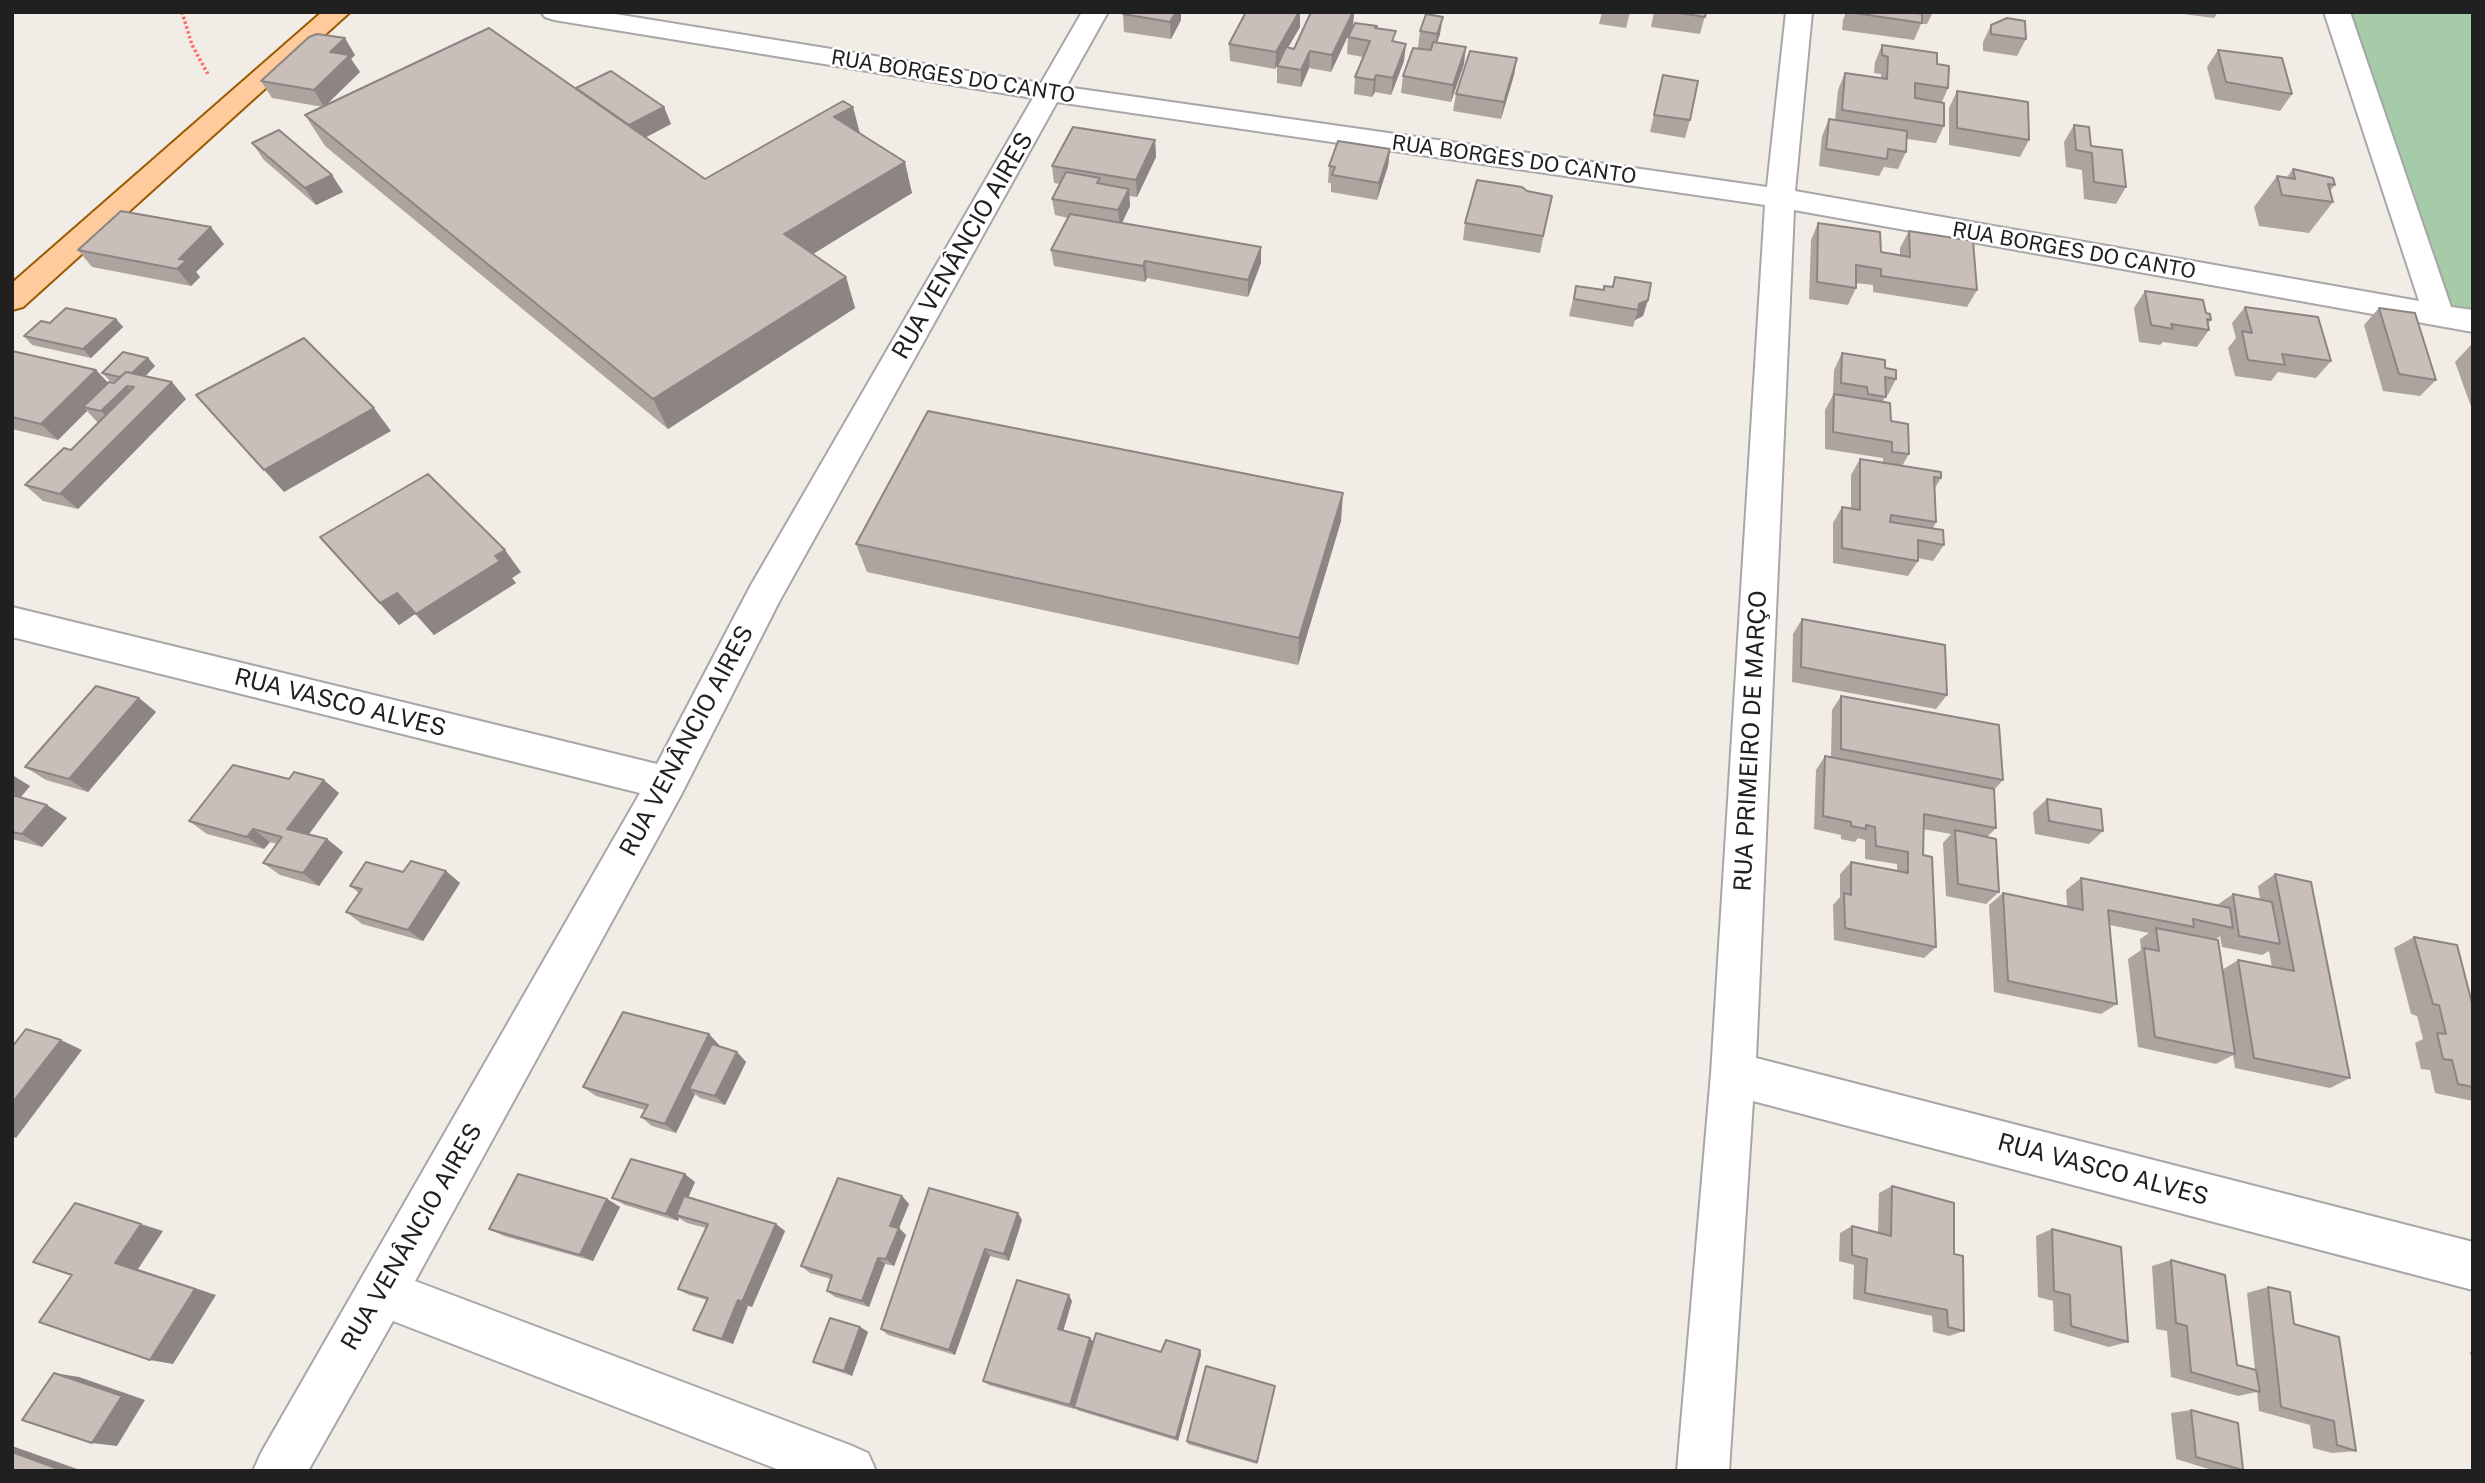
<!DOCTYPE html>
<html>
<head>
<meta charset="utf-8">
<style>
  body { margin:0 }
  #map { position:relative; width:2485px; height:1483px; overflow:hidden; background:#f1ece6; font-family:"Public Sans",sans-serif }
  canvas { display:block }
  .frame { position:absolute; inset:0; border:14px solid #202020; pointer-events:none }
</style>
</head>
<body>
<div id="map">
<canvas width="2485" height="1483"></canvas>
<div class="frame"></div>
</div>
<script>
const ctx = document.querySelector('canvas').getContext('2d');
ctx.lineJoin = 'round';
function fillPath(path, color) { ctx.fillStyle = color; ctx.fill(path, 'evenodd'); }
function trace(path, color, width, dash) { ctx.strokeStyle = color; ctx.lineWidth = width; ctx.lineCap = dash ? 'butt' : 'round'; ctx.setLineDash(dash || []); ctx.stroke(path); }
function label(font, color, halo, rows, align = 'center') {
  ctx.font = font + ' "Public Sans",sans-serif'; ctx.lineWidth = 5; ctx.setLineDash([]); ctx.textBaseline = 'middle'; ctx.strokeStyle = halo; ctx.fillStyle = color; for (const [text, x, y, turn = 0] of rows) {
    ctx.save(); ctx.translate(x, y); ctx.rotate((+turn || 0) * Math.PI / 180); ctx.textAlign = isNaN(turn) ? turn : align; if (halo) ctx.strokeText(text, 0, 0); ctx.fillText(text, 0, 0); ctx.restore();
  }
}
const cemetery = new Path2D(`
  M2344 12H2473V315L2446 311Z`);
const path = new Path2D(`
  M182 12 192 45 209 76`);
const minor = new Path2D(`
  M541 12H603L1041 83 1082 12H1108L1066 87 1767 187 1786 12H1812L1795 191 2419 301 2324 12H2350L2451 307 2473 310V332L1794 210 1756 1058 2473 1242V1290L1753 1101 1729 1471H1677L1711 1074 1765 205 1057 102 779 602 681 795 415 1281 850 1445 868 1453 876 1471H782L393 1321 308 1471H253L261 1453 640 793 12 637V607L657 764 751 585 1033 98 554 20 545 17Z`);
const major = new Path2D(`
  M322 12H350L23 307 12 310V283Z`);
const wall = new Path2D(`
  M1124 12H1181V20L1171 39 1124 32 1123 14Z
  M1311 12H1354L1353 25 1331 72 1309 68 1301 87 1277 83V66L1275 69 1230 61 1229 44 1300 27 1288 48 1294 49Z
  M1602 12H1630L1626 28 1599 24Z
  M1654 12H1706L1700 34 1651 27Z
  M1846 12H1933L1927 24H1921L1914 40 1842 30 1843 20Z
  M2168 12H2218L2214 18Z
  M1991 25 2026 39 2017 56 1983 51V42Z
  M1376 28 1395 42 1404 61 1391 95 1375 92 1372 97 1354 94 1355 77 1363 57 1347 54 1348 37Z
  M1420 31 1440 34 1437 43 1464 64 1451 102 1401 93 1403 76 1431 50 1418 48Z
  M1882 45 1937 64 1948 88 1942 102 1944 126 1936 143 1907 139 1906 152 1898 169 1884 167 1879 176 1819 166 1822 136 1829 119 1835 120 1838 90 1845 73 1881 78V74L1874 73 1875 62Z
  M2218 50 2292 94 2280 111 2215 99 2207 67Z
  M355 55 351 59 360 72 325 106 577 89 664 107 671 124 646 137 705 179 853 107 860 134 912 193 813 254 846 277 855 308 668 429 325 146 305 115 323 107 272 98 261 81Z
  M1517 58 1514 75 1501 119 1453 111 1456 94Z
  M1663 75 1690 120 1685 138 1650 132Z
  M1957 91 2029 140 2020 157 1949 145V108Z
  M2074 125 2126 187 2116 204 2084 199 2082 170 2066 167 2064 142Z
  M1155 140 1156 157 1137 197 1129 196 1130 206 1122 223 1261 263 1248 297 1147 278 1145 282 1054 266 1051 250 1068 218 1055 215 1052 199 1060 184 1054 183 1052 166Z
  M252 143 332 175 343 192 316 205 264 160Z
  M1390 149 1388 166 1377 200 1331 192V183H1328L1329 166Z
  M2293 169 2335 185 2330 191 2333 202 2309 233 2259 226 2254 207 2277 176 2287 177Z
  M1527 191 1552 196 1540 253 1463 240 1465 223Z
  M1818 223 1881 252 1900 255V248L1909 231 1977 290 1967 307 1873 292V285L1856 283V288L1848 305 1809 299 1811 240Z
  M224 244 196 272 200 277 191 286 92 267 78 250Z
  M1615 277 1648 300 1643 316 1635 320 1633 327 1569 316 1576 286 1603 290 1612 287Z
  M2145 291 2206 313 2211 320 2208 324 2209 330 2197 347 2163 342 2160 345 2139 342 2134 308Z
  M2245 307 2331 361 2316 378 2278 372 2271 381 2235 376 2228 348 2236 338 2232 323Z
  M2379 308 2436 380 2420 396 2383 391 2364 325Z
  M116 319 123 327 91 358 32 345 24 336 50 323Z
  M2471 345H2473V412L2455 362Z
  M12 351 96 370 108 383 115 382 110 381 102 373 148 358 155 366 145 376 186 399 78 509 43 501 25 485 71 450 98 423 87 411 58 440 12 429Z
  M1842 353 1885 368 1896 379 1888 395H1885L1883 402 1891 421 1909 454 1902 466 1941 478 1935 488 1936 522 1933 528 1944 545 1933 561 1918 558V561L1908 576 1833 563V523L1842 507 1851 509V475L1860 459 1883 462V458L1825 449V410L1833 395 1834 370Z
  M1341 521 1298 665 867 572 856 544Z
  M320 537 521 572 512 578 516 583 434 635 415 614 399 625Z
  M1802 619 1947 695 1936 709 1792 682 1793 634Z
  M1841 696 2003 780 1994 790 1996 828 1987 837 1999 892 1986 904 1946 896 1943 843 1951 834 1923 829V855L1936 947 1924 958 1834 940 1833 905 1840 897V874L1851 862 1897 871V864L1865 859V840L1858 838 1855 842 1841 839V835L1814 829 1816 770 1825 756 1831 757 1832 710Z
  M139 698 156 712 88 792 46 780 25 767Z
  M12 775 30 786 21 797 67 818 42 847 12 839Z
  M339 793 309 834 327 839 343 852 319 886 280 875 263 863 277 844 270 842 264 849 207 834 189 821Z
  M2047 799 2103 831 2089 844 2035 834 2033 812Z
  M446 871 460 883 423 941 362 924 346 912 359 893 350 886 403 872Z
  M2275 874 2350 1078 2330 1088 2235 1068 2233 1055 2216 1064 2138 1047 2128 959 2141 950 2140 939 2149 933 2110 925 2117 1004 2101 1014 1994 992 1989 905 2003 893 2067 906 2066 890 2081 878 2217 905 2233 894 2260 900 2258 886ZM2185 933 2216 939 2220 936 2222 947 2262 955 2269 951 2272 967 2238 960 2222 970 2184 934Z
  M2414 937 2473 1007V1101L2435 1093 2430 1070 2421 1069 2415 1043 2423 1039 2417 1016 2411 1014 2394 948Z
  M709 1034 719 1045 718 1046 737 1052 746 1062 725 1105 700 1098 695 1094 676 1133 652 1126 641 1117 645 1110 596 1096 583 1087Z
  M695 1182 688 1198 785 1231 752 1307 748 1306 733 1344 704 1335 693 1330 707 1300 689 1295 678 1289 706 1228 687 1223 679 1218 678 1221 625 1205 612 1198Z
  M1892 1186 1954 1254 1964 1331 1949 1336 1933 1332 1932 1316 1853 1299 1854 1265 1839 1261 1840 1233 1852 1226 1878 1233 1879 1193Z
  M902 1196 909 1204 899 1228 906 1235 894 1266 885 1264 869 1307 835 1297 827 1291 831 1279 810 1273 801 1266Z
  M607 1199 620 1207 593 1261 504 1236 489 1229Z
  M1022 1220 1009 1261 990 1256 955 1355 888 1335 881 1329Z
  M2052 1229 2128 1342 2109 1347 2054 1331 2053 1301 2038 1297 2036 1236Z
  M2171 1260 2237 1365 2255 1370 2247 1293 2268 1287 2294 1324 2356 1451 2332 1453 2313 1448 2310 1425 2259 1411 2257 1392 2238 1396 2171 1377 2167 1331 2156 1329 2152 1266Z
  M1072 1301 1063 1331 1090 1338 1093 1342 1161 1352 1200 1350 1201 1355 1178 1441 1077 1410 1074 1407V1409L989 1385 983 1381Z
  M860 1327 868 1332 852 1376 822 1366 813 1362Z
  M2470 1352H2473V1365Z
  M1275 1386 1257 1464 1188 1444 1187 1441Z
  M2191 1410 2243 1470 2215 1471 2176 1459 2171 1413Z`);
const shadedWall = new Path2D(`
  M1176 12H1181V20L1171 39 1170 22Z
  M1299 12H1300V27L1275 69 1276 52Z
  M1353 12H1354L1353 25 1331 72 1332 55Z
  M1443 17 1440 34 1434 51 1437 34Z
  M345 38 355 55 351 59 360 72 324 107 314 90 330 52Z
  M1406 44 1404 61 1391 95 1393 78Z
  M1466 47 1464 64 1451 102 1453 85Z
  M1310 51 1309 68 1301 87V70Z
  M1517 58 1514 75 1501 119 1504 102Z
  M1376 75 1375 92 1372 97 1374 80Z
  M664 107 671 124 637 142 629 125Z
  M853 107 861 138 834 117Z
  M1155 140 1156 157 1137 197 1136 180Z
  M1390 149 1388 166 1377 200 1379 183Z
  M905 162 912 193 795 265 784 234Z
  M332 175 343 192 316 205 305 188Z
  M1129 189 1130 206 1120 227 1118 210Z
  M211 227 224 244 196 272 200 277 191 286 177 269 179 259Z
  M1261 247V263L1248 297V280Z
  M1145 261 1147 278 1145 282 1143 266Z
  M846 277 855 308 668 429 653 399Z
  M1648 300 1643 316 1635 320 1638 310 1639 304Z
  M116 319 123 327 91 358 83 349Z
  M148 358 155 366 135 387 127 378Z
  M96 370 112 387 83 407 87 411 58 440 41 424Z
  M172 382 186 399 78 509 60 494Z
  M127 386 142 402 117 427 101 411Z
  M374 408 391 431 284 492 264 470Z
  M1343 493 1341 521 1298 665 1299 638Z
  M505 550 521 572 512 578 516 583 434 635 416 614Z
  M397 593 415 614 399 625 380 603Z
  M139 698 156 712 88 792 69 779Z
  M12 775 30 786 12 807Z
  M324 780 339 793 304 841 287 829Z
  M47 805 67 818 42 847 22 834Z
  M253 829 270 842 264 849 247 837Z
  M327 839 343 852 319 886 303 873Z
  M446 871 460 883 423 941 408 930Z
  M709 1034 719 1045 696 1091 689 1089 695 1094 676 1133 665 1124Z
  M61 1040 82 1050 16 1138 12 1136V1103Z
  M737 1052 746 1062 725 1105 715 1096Z
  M685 1174 695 1182 680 1216 676 1215 679 1218 678 1221 666 1214Z
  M902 1196 909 1204 899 1228 906 1235 894 1266 886 1259 890 1226Z
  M607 1199 620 1207 593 1261 580 1255Z
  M1018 1213 1022 1220 1009 1261 1004 1254Z
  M141 1224 163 1231 138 1269 216 1295 173 1364 150 1360 115 1263Z
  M776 1224 785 1231 752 1307 742 1302Z
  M985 1249 990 1256 955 1355 949 1350Z
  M878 1258 885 1264 869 1307 862 1301Z
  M1069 1295 1072 1301 1062 1335 1058 1329Z
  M738 1300 748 1306 733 1344 722 1339Z
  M860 1327 868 1332 852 1376 844 1371Z
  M1090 1338 1094 1343 1074 1409 1070 1405Z
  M1200 1350 1201 1355 1178 1441 1176 1438Z
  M54 1373 79 1377 145 1400 117 1446 92 1443Z
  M12 1446 83 1471H64L12 1452Z`);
const building = new Path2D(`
  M1124 12H1176L1170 22 1123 14Z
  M1246 12H1299L1276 52 1229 44Z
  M1311 12H1353L1332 55 1310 51 1301 70 1277 66 1286 47 1294 49Z
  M1673 12H1706L1705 17Z
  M1848 12H1910L1922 14V23Z
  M1426 14 1443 17 1437 34 1420 31Z
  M2007 18 2025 21 2026 39 1991 34V25Z
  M1355 23 1377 26 1375 28 1396 31 1392 41 1406 44 1393 78 1376 75 1374 80 1355 77 1370 41 1348 37Z
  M489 28 705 179 843 101 853 107 834 117 905 162 784 234 846 277 653 399 305 115Z
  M317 34 345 38 330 52 350 55 314 90 261 81 309 37Z
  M1433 42 1466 47 1453 85 1403 76 1413 48 1431 50Z
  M1882 45 1937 53V64L1949 66 1948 88 1915 83V98L1944 103V126L1842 110 1845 73 1887 79 1888 57 1882 55Z
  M2218 50 2282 58 2292 94 2226 82Z
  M1470 51 1517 58 1504 102 1456 94Z
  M611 71 664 107 629 125 576 88Z
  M1663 75 1698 81 1690 120 1654 115Z
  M1957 91 2028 102 2029 140 1957 128Z
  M1829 119 1907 131 1906 152 1888 149 1887 159 1826 149Z
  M2074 125 2089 127 2091 146 2122 150 2126 187 2094 182 2092 153 2076 150Z
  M1073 127 1155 140 1136 180 1052 166Z
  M279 130 332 175 305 188 252 143Z
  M1338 141 1390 149 1379 183 1332 175 1335 167 1329 166Z
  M2293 169 2333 178 2335 185 2328 184 2333 202 2282 195 2277 176 2295 179Z
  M1066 172 1100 178 1097 183 1129 189 1118 210 1052 199Z
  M1477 180 1522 187 1527 191 1552 196 1543 236 1465 223Z
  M121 211 211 227 179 259 187 260 177 269 78 250Z
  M1070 214 1261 247 1248 280 1145 261 1143 266 1051 250Z
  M1818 223 1880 232 1881 252 1910 257 1909 231 1973 241 1977 290 1881 276V269L1856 265V288L1817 282Z
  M1615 277 1651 283 1648 300 1639 304 1638 310 1574 299 1576 286 1604 290V286L1613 287Z
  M2145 291 2203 300 2206 313 2210 314 2211 320 2207 319 2209 330 2171 324 2173 329 2151 325Z
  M2245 307 2318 317 2331 361 2282 354 2285 365 2248 360 2242 331 2252 333Z
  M66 308 116 319 83 349 24 336 41 321 50 323Z
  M2379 308 2415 313 2436 380 2399 374Z
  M304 338 374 408 264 470 196 395Z
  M12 351 96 370 41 424 12 417Z
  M123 352 148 358 132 373 126 372 120 377 102 373Z
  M1842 353 1885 360V368L1896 370V379L1885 377 1886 397 1868 394 1867 387 1841 383Z
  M126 372 172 382 60 494 25 485 64 448 71 450 134 387 127 386 101 411 83 407 109 382 114 383Z
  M1834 394 1890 403 1891 421 1908 424 1909 454 1892 452V442L1833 432Z
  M928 411 1343 493 1299 638 856 544Z
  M1860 459 1941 472V478L1934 477 1936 522 1891 515 1890 522 1943 530 1944 545 1918 540V561L1842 548V507L1860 510Z
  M428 474 505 550 495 556 500 561 416 614 397 593 380 603 320 537Z
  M1802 619 1945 645 1947 695 1801 667Z
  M96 686 139 698 69 779 25 767Z
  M1841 696 1999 725 2003 780 1841 749Z
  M1825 756 1994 789 1996 828 1924 814 1923 855 1932 857 1936 947 1845 928 1844 893 1851 895V862L1908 873V852L1876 846 1875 827 1866 825V829L1851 826V822L1823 816Z
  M233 765 289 779 294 772 324 780 287 829 327 839 303 873 263 863 282 837 253 829 247 837 189 821Z
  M12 795 47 805 22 834 12 832Z
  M2047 799 2101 809 2103 831 2049 821Z
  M1955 830 1996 839 1999 892 1958 884Z
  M411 861 446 871 408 930 346 912 362 889 350 886 366 862 403 872Z
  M2275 874 2311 882 2350 1078 2254 1058 2238 960 2294 971Z
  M2081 878 2230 908 2233 928 2193 919 2194 927 2108 910 2117 1004 2008 981 2003 893 2083 910Z
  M2233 894 2272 902 2280 944 2239 936Z
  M2156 928 2218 940 2235 1054 2155 1037 2144 948 2159 951Z
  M2414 937 2457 945 2473 1007V1087L2458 1084 2452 1060 2443 1059 2437 1033 2446 1034 2439 1005 2433 1004Z
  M623 1012 709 1034 665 1124 641 1117 648 1105 583 1087Z
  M26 1029 61 1040 12 1103V1047Z
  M712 1044 737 1052 715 1096 689 1089Z
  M631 1159 685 1174 666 1214 612 1198Z
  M518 1174 607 1199 580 1255 489 1229Z
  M838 1178 902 1196 890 1226 899 1228 886 1259 878 1258 862 1301 827 1291 832 1275 801 1266Z
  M1892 1186 1954 1203V1254L1963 1256 1964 1331 1948 1327 1947 1310 1865 1293 1867 1259 1852 1255V1226L1891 1236Z
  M929 1188 1018 1213 1004 1254 985 1249 949 1350 881 1329Z
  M684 1196 776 1224 742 1302 738 1300 722 1339 693 1330 708 1298 678 1289 708 1224 676 1215Z
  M75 1203 141 1224 115 1263 195 1289 150 1360 39 1322 72 1275 33 1262Z
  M2052 1229 2121 1247 2128 1342 2071 1326 2070 1295 2054 1291Z
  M2171 1260 2225 1275 2237 1365 2256 1370 2260 1392 2191 1372 2187 1326 2176 1323Z
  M1017 1280 1069 1295 1058 1329 1090 1338 1070 1405 983 1381Z
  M2268 1287 2290 1292 2294 1324 2339 1337 2356 1451 2337 1445 2334 1421 2281 1407Z
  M830 1318 860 1327 844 1371 813 1362Z
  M1096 1333 1161 1352 1166 1340 1200 1350 1176 1438 1074 1407Z
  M1206 1366 1275 1386 1257 1462 1187 1441Z
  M54 1373 122 1396 92 1443 22 1420Z
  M2191 1410 2238 1423 2243 1470 2196 1457Z
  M12 1452 64 1471H12Z`);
const farStreetnames = [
  ["RUA BORGES DO CANTO",953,77,9],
  ["RUA BORGES DO CANTO",1514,160,8],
  ["RUA BORGES DO CANTO",2074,251,10]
];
const streetNames = [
  ["RUA VENÂNCIO AIRES",963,246,-60],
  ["RUA VASCO ALVES",340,703,14],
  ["RUA VENÂNCIO AIRES",687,741,-62],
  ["RUA PRIMEIRO DE MARÇO",1751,741,-87],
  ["RUA VASCO ALVES",2103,1170,15],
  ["RUA VENÂNCIO AIRES",412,1237,-60]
];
fillPath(cemetery, '#a6cba8');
trace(minor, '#a7a7a7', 4);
trace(major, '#9b5900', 4);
trace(path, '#ff6a68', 3.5, [2.5, 2.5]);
fillPath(minor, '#fff');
fillPath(major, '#ffcb9c');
fillPath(wall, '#ada39f');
fillPath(shadedWall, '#8d8582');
fillPath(building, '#c9beb9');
trace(building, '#8d8582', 2);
label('21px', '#202020', '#fff', farStreetnames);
label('24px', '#202020', '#fff', streetNames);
</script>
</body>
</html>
